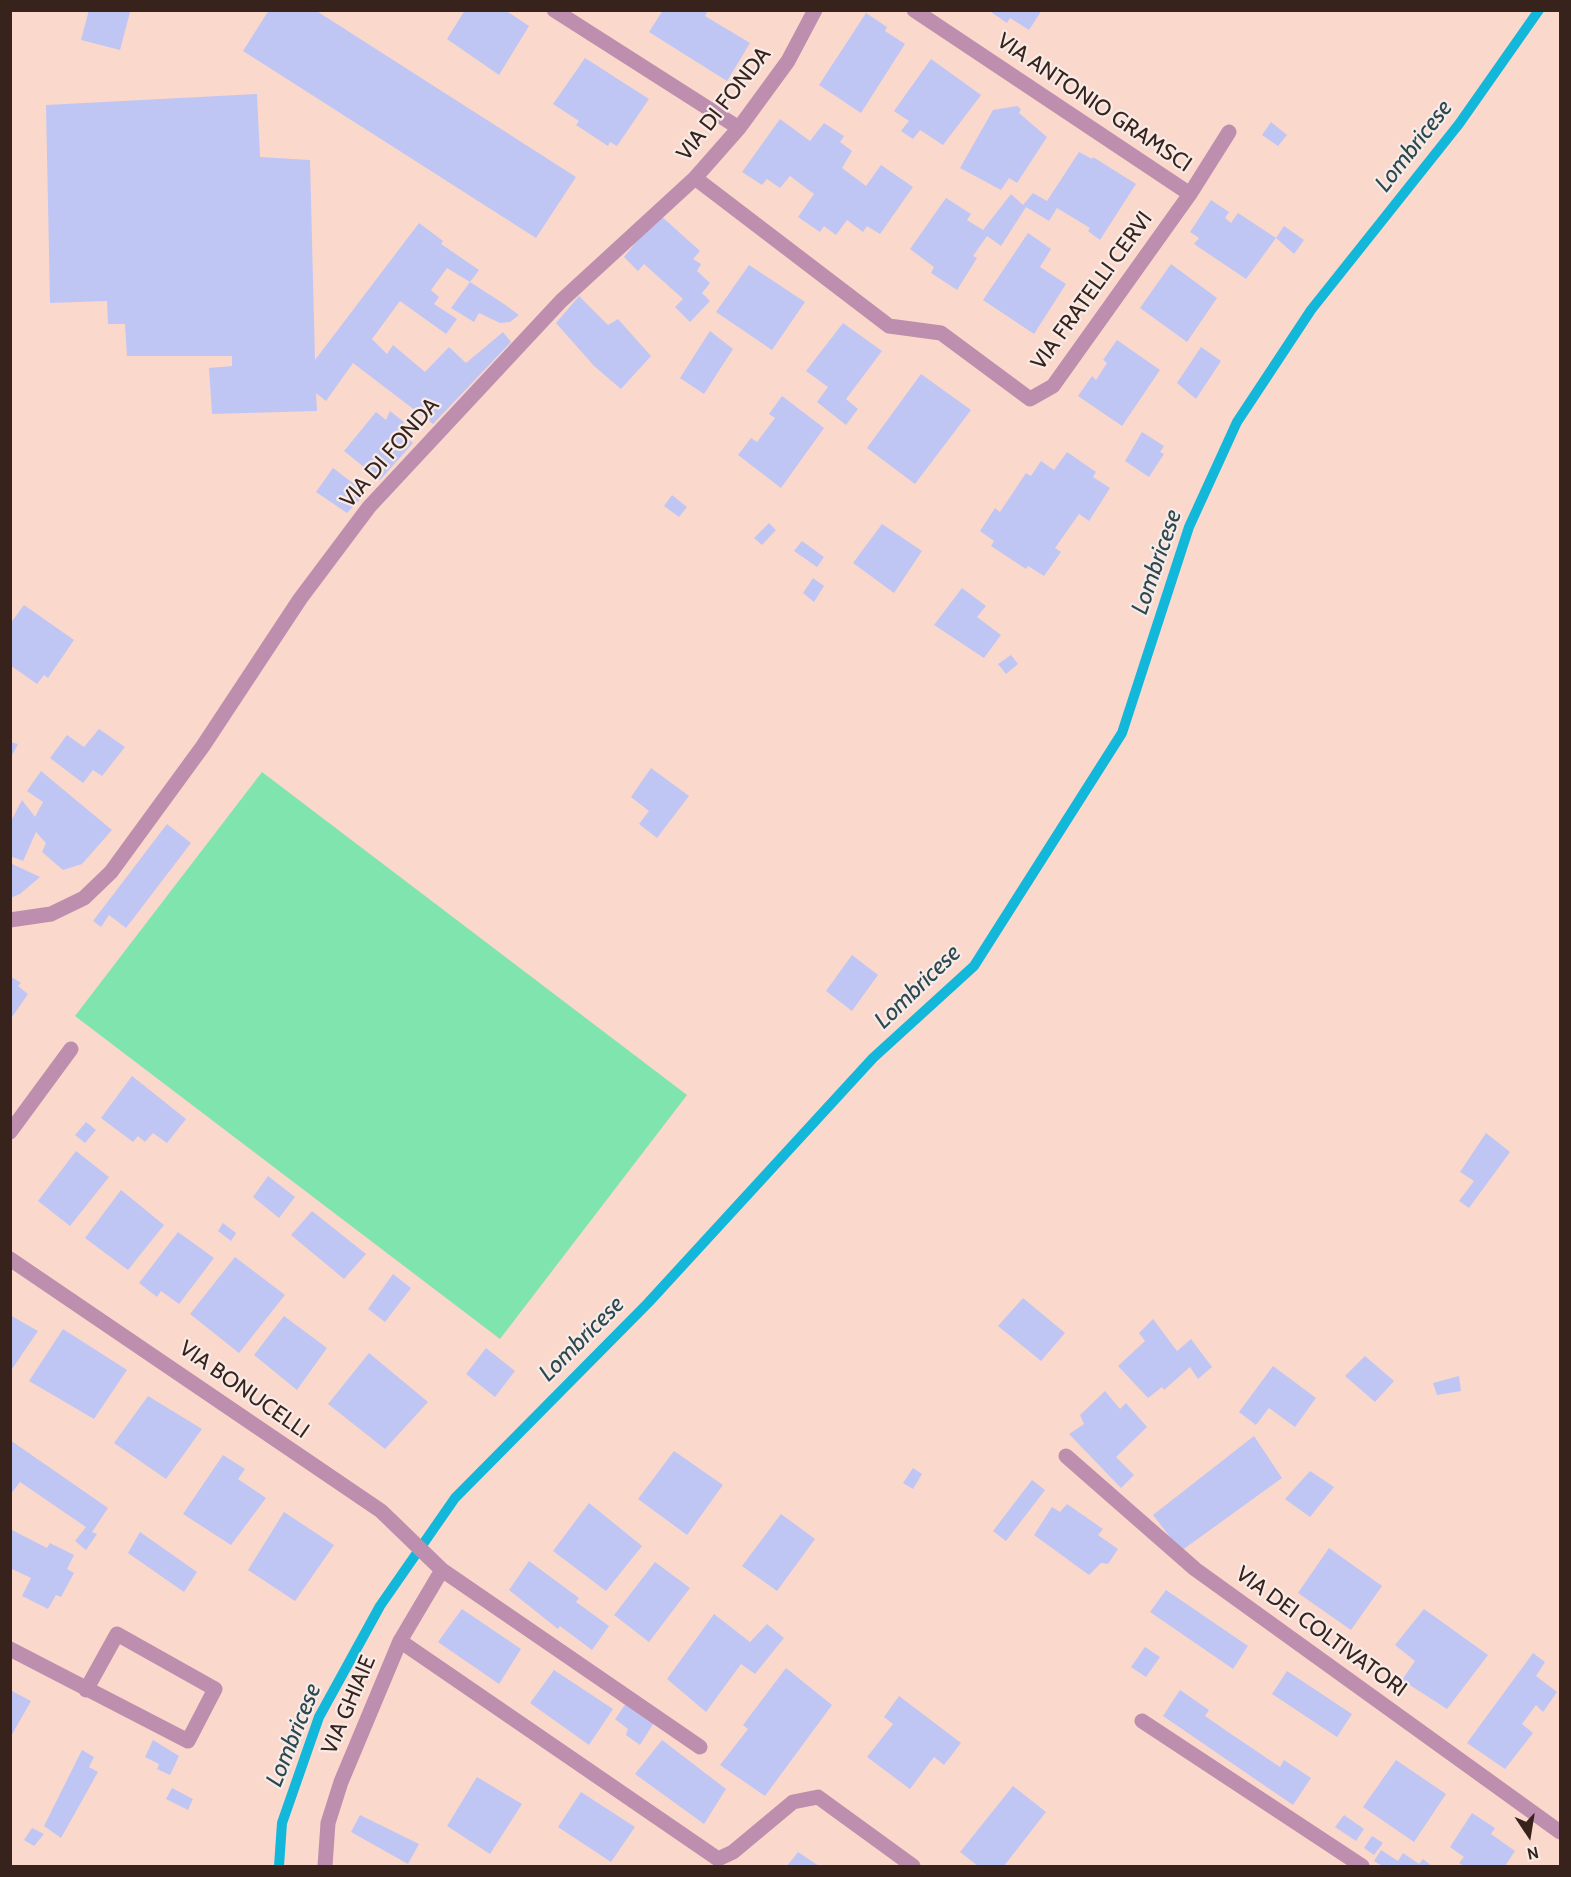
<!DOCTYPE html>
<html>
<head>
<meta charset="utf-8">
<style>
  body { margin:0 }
  #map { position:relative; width:1571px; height:1877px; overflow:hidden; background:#fbd8cc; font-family:Cabin,sans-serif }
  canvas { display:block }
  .frame { position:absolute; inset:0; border:12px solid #38231c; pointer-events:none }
  .north { position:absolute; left:1499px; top:1805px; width:60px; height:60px; -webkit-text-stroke:4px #f7ebe7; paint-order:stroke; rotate:168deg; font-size:16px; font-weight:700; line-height:24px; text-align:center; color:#38231c }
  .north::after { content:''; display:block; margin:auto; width:21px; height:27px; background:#38231c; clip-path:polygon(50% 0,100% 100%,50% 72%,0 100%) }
</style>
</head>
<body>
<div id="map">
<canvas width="1571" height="1877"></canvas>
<div class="frame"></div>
<div class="north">N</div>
</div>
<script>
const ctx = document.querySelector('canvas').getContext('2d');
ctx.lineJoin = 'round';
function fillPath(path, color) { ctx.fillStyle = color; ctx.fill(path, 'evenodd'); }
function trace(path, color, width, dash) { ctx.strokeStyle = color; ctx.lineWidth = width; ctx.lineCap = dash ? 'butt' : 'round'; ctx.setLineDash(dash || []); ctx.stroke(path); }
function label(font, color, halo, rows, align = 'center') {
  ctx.font = font + ' Cabin,sans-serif'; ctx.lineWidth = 4.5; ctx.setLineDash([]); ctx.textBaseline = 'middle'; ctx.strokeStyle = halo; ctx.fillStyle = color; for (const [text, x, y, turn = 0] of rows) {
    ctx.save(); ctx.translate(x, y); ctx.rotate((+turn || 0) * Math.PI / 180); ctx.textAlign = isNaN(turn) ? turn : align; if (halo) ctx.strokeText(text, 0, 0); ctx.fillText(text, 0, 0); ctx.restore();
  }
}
const green = new Path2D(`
  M262 772 687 1095 500 1339 75 1016Z`);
const stream = new Path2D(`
  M279 1866 282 1823 319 1717 380 1606 455 1498 648 1303 873 1058 974 966 1122 733 1189 527 1237 422 1311 310 1459 124 1539 10`);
const building = new Path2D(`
  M89 10 130 12 120 50 81 40Z
  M269 10H315L576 177 536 238 243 51Z
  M465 10H505L529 26 499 75 447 39Z
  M663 10H708L705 16 750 43 727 81 649 32Z
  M988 10H1042L1029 30 1010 18 1007 23Z
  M866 13 887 27 885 31 905 44 861 113 819 85Z
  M585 58 649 99 617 146 610 142 608 146 576 125 579 121 553 104Z
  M931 59 981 95 943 145 920 130 913 139 901 131 909 121 894 111Z
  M257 94 260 157 310 160 315 360 419 223 443 241 441 244 479 270 470 282 447 268 431 290 439 297 434 304 457 319 446 334 400 301 372 339 387 354 393 345 425 372 449 347 466 363 503 332 511 342 433 424 353 363 326 401 316 393 317 411 212 414 209 368 232 366V356H127L125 324H108L107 301 50 303 46 105Z
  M1017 106 1021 109 1019 113 1047 137 1017 183 1009 178 1001 190 960 168 993 110Z
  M780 119 810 141 824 123 844 136 840 142 852 151 842 168 866 186 881 165 913 187 880 234 867 226 863 232 847 220 836 235 824 226 820 232 798 217 814 194 790 176 780 188 767 179 762 185 742 172Z
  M1271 122 1287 135 1278 146 1262 135Z
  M1079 152 1092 159 1093 157 1136 184 1100 240 1088 231 1090 228 1057 208 1049 221 1026 207 1001 246 987 236 973 256 977 258 957 290 931 273 934 267 910 249 946 198 971 214 967 220 983 230 1011 194 1023 205 1033 193 1047 201Z
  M1211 200 1229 212 1225 218 1231 223 1238 213 1276 238 1246 279 1194 244 1199 238 1190 232Z
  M659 214 700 251 693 259 701 264 697 271 710 283 702 293 710 301 690 322 675 307 683 299 644 264 638 271 624 257Z
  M1284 226 1304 240 1294 254 1276 238Z
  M1028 233 1051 249 1040 267 1066 284 1034 334 983 300Z
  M1171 264 1217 298 1187 342 1140 308Z
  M749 265 805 302 772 350 716 312Z
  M470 282 504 304 519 315 510 322 500 323 479 313 474 322 451 308Z
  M579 296 608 325 618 319 651 356 621 389 594 366 556 323Z
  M843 323 882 351 846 399 858 409 846 425 817 402 828 387 806 371Z
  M710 331 733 349 704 394 680 378Z
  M1117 340 1160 370 1122 426 1078 396 1092 376 1096 380 1107 363 1103 360Z
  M1201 347 1221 361 1196 399 1177 383Z
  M921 374 971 410 915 484 867 448Z
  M782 396 824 428 781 488 738 455 751 438 757 442 775 418 769 414Z
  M390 411 404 422 398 430 413 443 380 480 344 451 376 412 386 420Z
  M1142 432 1164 446 1160 452 1164 454 1149 477 1125 461Z
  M1067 452 1096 472 1093 477 1110 488 1089 521 1079 514 1055 548 1061 552 1044 576 1028 566 1026 569 991 546 994 541 980 531 995 508 1000 512 1026 473 1031 476 1041 461 1054 470Z
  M333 468 366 493 347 513 316 492Z
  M672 495 687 507 679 517 664 506Z
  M769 523 776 530 762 545 754 538Z
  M882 524 922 551 894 593 853 563Z
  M802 541 824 557 817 567 794 551Z
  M813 578 824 586 814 602 803 593Z
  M962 588 986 606 977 617 1001 635 984 658 934 625Z
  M24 605 74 640 48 678 44 675 37 684 10 665V624Z
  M1011 655 1018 664 1006 674 998 664Z
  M99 729 125 747 102 776 93 770 83 783 50 758 67 735 84 747Z
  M10 742 18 744 10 759Z
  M651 768 689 796 657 838 639 824 649 811 631 797Z
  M41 771 112 830 82 864 63 870 42 852 46 843 36 832 23 861 10 856V823L22 800 35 817 43 802 27 791Z
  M167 824 191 843 126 928 109 915 101 927 93 921Z
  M10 863 40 877 20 894 10 898Z
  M852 955 878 975 852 1011 826 991Z
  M10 976 21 983 18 986 28 994 10 1020Z
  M132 1076 186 1119 167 1143 153 1133 145 1142 138 1136 133 1142 101 1118Z
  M86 1122 96 1130 85 1143 75 1135Z
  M1486 1133 1510 1152 1469 1208 1459 1201 1474 1181 1460 1172Z
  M76 1151 109 1177 70 1226 38 1201Z
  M268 1176 295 1197 279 1218 253 1197Z
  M121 1190 164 1225 128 1270 85 1238Z
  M312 1211 366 1254 344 1279 291 1235Z
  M223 1223 236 1233 231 1241 218 1231Z
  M178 1232 214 1258 179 1304 161 1291 157 1297 139 1283Z
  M235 1257 285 1295 239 1353 190 1314Z
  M393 1274 411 1288 385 1322 368 1309Z
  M1023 1298 1065 1333 1041 1361 998 1326Z
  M10 1315 38 1331 10 1372Z
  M284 1316 327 1348 297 1390 254 1355Z
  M1153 1319 1177 1351 1191 1339 1212 1367 1198 1379 1190 1367 1164 1390 1162 1387 1148 1398 1118 1366 1145 1341 1139 1333Z
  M63 1329 127 1370 94 1419 29 1381Z
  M486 1348 515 1371 495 1397 466 1374Z
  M369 1353 428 1402 385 1449 328 1404Z
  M1365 1356 1394 1381 1375 1402 1345 1376Z
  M1273 1366 1316 1398 1295 1427 1269 1408 1256 1425 1239 1412Z
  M1459 1376 1461 1391 1437 1395 1433 1383Z
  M1105 1391 1120 1409 1126 1403 1147 1427 1116 1457 1134 1475 1121 1488 1069 1434 1084 1424 1080 1415Z
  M148 1396 202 1429 166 1479 114 1443Z
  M1254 1436 1282 1478 1181 1551 1153 1515Z
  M10 1440 108 1508 92 1532 97 1534 86 1550 75 1541 86 1527 80 1523 20 1482 10 1495Z
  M674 1451 723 1485 687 1535 638 1499Z
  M223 1455 245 1469 238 1479 266 1498 231 1545 183 1514Z
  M913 1468 922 1474 913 1489 903 1483Z
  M1310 1471 1334 1487 1310 1517 1285 1499Z
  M1032 1480 1045 1490 1006 1541 993 1531Z
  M589 1503 642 1546 606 1591 553 1551Z
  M1067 1504 1103 1529 1098 1535 1118 1549 1108 1564 1101 1563 1089 1575 1034 1535 1052 1507 1060 1512Z
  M284 1512 334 1545 295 1601 248 1570Z
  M781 1514 815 1539 777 1591 742 1566Z
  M10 1529 47 1548 50 1543 74 1555 67 1569 74 1573 61 1597 56 1595 48 1609 22 1596 31 1578 10 1568Z
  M140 1532 197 1572 184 1592 128 1553Z
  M1329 1548 1382 1586 1351 1630 1298 1593Z
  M529 1561 579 1598 576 1602 609 1626 592 1650 560 1626 558 1629 509 1590Z
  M655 1562 690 1588 649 1642 614 1615Z
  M1166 1590 1248 1646 1233 1669 1150 1612Z
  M462 1609 521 1649 499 1684 438 1642Z
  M1424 1609 1488 1655 1447 1709 1402 1680 1415 1661 1395 1645Z
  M714 1614 750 1642 767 1624 784 1638 755 1674 741 1664 706 1712 667 1679Z
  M1145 1647 1160 1657 1146 1677 1131 1667Z
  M1533 1653 1545 1662 1536 1676 1557 1692 1543 1712 1536 1705 1522 1724 1533 1733 1505 1769 1467 1743Z
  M786 1668 832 1705 765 1796 720 1765 748 1729 743 1725Z
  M554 1670 613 1709 589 1745 530 1703Z
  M1287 1671 1352 1714 1337 1737 1272 1694Z
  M10 1690 31 1701 10 1738Z
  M1180 1690 1209 1710 1205 1716 1231 1734 1280 1767 1284 1760 1311 1778 1293 1805 1163 1716Z
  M899 1696 961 1743 944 1765 934 1757 910 1789 867 1757 893 1724 884 1717Z
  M627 1702 655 1721 640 1745 626 1735 628 1729 615 1719Z
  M153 1740 179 1756 170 1775 157 1769 159 1764 145 1757Z
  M662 1740 726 1789 704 1824 635 1774Z
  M82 1750 94 1757 89 1767 98 1772 61 1838 44 1826Z
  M1396 1760 1446 1794 1414 1842 1363 1807Z
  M477 1777 522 1804 490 1854 447 1826Z
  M1013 1786 1046 1812 1004 1866H978L960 1852Z
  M172 1788 193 1799 188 1810 166 1799Z
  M581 1792 635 1827 611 1862 558 1827Z
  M1472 1813 1495 1828 1491 1834 1515 1851 1505 1866H1464L1459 1863 1464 1857 1450 1847Z
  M360 1815 419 1844 408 1864 351 1832Z
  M1344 1815 1364 1829 1356 1841 1335 1827Z
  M32 1828 44 1834 34 1846 24 1840Z
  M1372 1836 1383 1843 1374 1855 1364 1848Z
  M1381 1850 1398 1861 1403 1853 1419 1864 1423 1859 1432 1866H1382L1374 1861Z
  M798 1852 819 1866H787Z`);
const minor = new Path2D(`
  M554 10 739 128
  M914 10 1190 194
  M695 178 889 326 941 333 1030 399 1053 386 1190 194 1229 132
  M10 920 51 914 84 898 111 872 203 746 300 599 369 507 561 301 695 178 739 128 788 61 815 10
  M10 1132 71 1049
  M10 1259 381 1511 442 1570 700 1747
  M1066 1456 1195 1569 1560 1832
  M400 1641 718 1859 733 1852 793 1802 818 1797 913 1866
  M10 1649 188 1741 215 1689 117 1634 86 1690
  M1142 1721 1362 1866
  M325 1866 328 1823 341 1782 400 1641 442 1570`);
const streetNames = [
  ["VIA ANTONIO GRAMSCI",1094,103,34],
  ["VIA DI FONDA",724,104,-52],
  ["VIA FRATELLI CERVI",1092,291,-54],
  ["VIA DI FONDA",390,453,-49],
  ["VIA BONUCELLI",244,1390,35],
  ["VIA DEI COLTIVATORI",1321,1632,36],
  ["VIA GHIAIE",349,1705,-67]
];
const waterNames = [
  ["Lombricese",1414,146,-52],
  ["Lombricese",1157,562,-71],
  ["Lombricese",918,987,-44],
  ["Lombricese",582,1339,-45],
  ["Lombricese",294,1735,-68]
];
fillPath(green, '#7fe4ae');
trace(stream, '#12b7da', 10);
fillPath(building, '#bfc6f3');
trace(minor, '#be8eae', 15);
label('22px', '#38231c', '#f7ebe7', streetNames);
label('italic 24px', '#2b4850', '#f7ebe7', waterNames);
</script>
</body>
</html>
